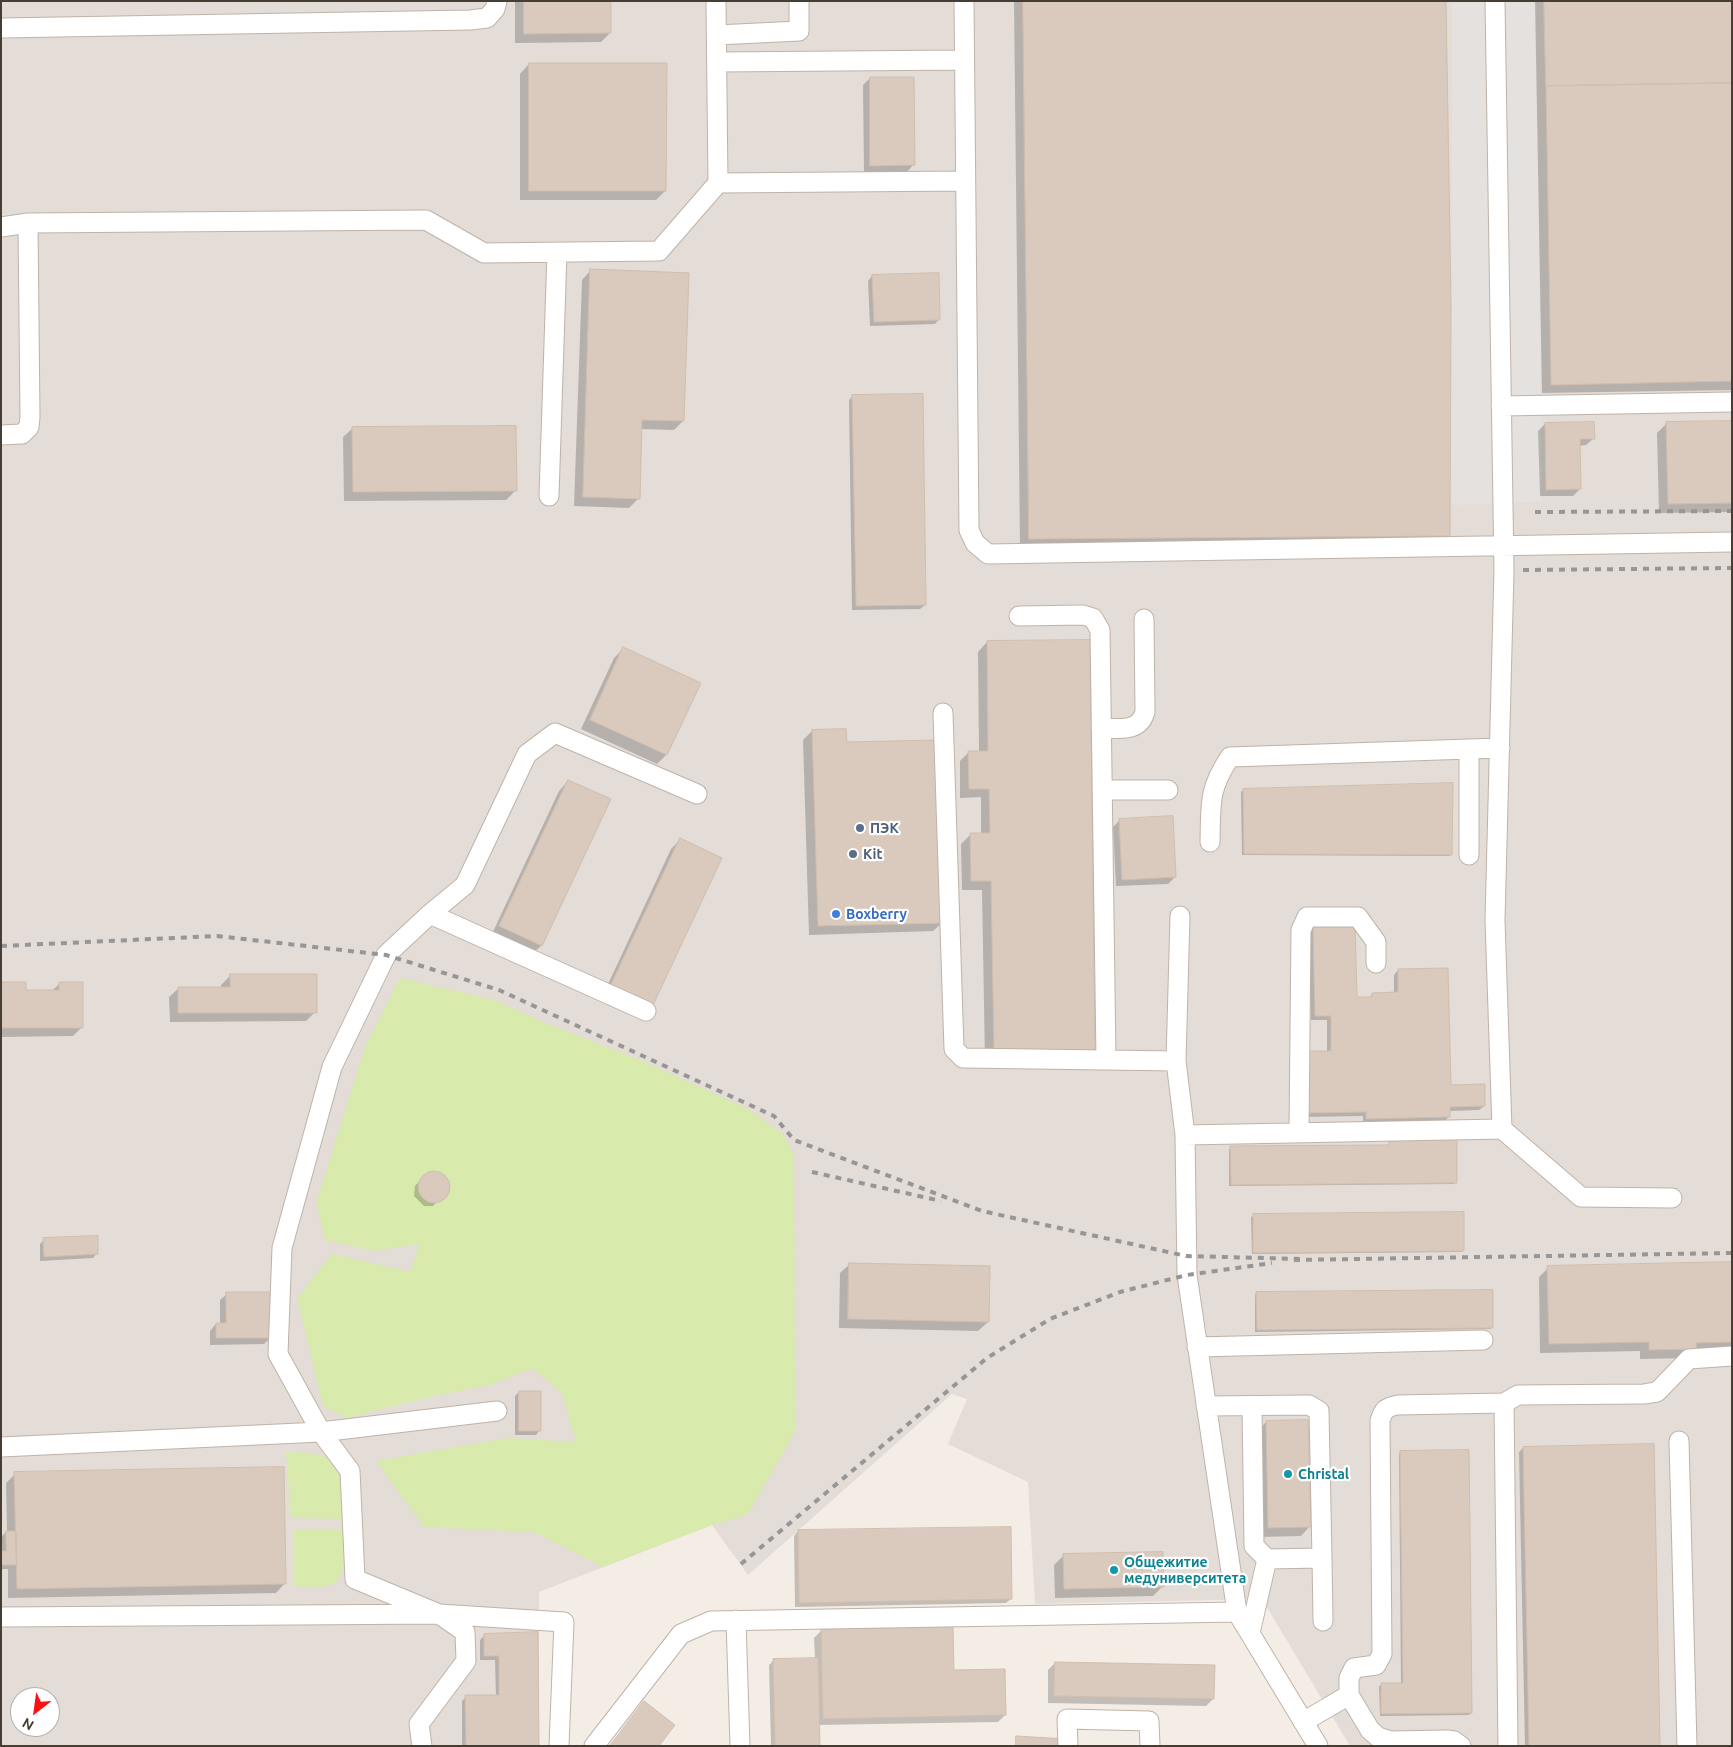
<!DOCTYPE html>
<html>
<head>
<meta charset="utf-8">
<style>
  body { margin:0 }
  #map { position:relative; width:1733px; height:1747px; overflow:hidden; background:#f4ede6; font-family:Ubuntu,sans-serif }
  canvas { display:block }
  .frame { position:absolute; inset:0; border:2px solid #463d35; pointer-events:none }
  .north { position:absolute; left:10px; top:1687px; width:50px; height:50px; box-sizing:border-box; background:#fff; border:1px solid #b5b1ae; border-radius:50%; rotate:210deg; font-size:14px; font-weight:700; line-height:20px; text-align:center; color:#463d35 }
  .north::after { content:''; display:block; margin:auto; width:18px; height:22px; background:#ff1112; clip-path:polygon(50% 0,100% 100%,50% 72%,0 100%) }
</style>
</head>
<body>
<div id="map">
<canvas width="1733" height="1747"></canvas>
<div class="frame"></div>
<div class="north">N</div>
</div>
<script>
const ctx = document.querySelector('canvas').getContext('2d');
ctx.lineJoin = 'round';
function fillPath(path, color) { ctx.fillStyle = color; ctx.fill(path, 'evenodd'); }
function trace(path, color, width, dash) { ctx.strokeStyle = color; ctx.lineWidth = width; ctx.lineCap = dash ? 'butt' : 'round'; ctx.setLineDash(dash || []); ctx.stroke(path); }
function label(font, color, halo, rows, align = 'center') {
  ctx.font = font + ' Ubuntu,sans-serif'; ctx.lineWidth = 4.5; ctx.setLineDash([]); ctx.textBaseline = 'middle'; ctx.strokeStyle = halo; ctx.fillStyle = color; for (const [text, x, y, turn = 0] of rows) {
    ctx.save(); ctx.translate(x, y); ctx.rotate((+turn || 0) * Math.PI / 180); ctx.textAlign = isNaN(turn) ? turn : align; if (halo) ctx.strokeText(text, 0, 0); ctx.fillText(text, 0, 0); ctx.restore();
  }
}
const industrial = new Path2D(`
  M1 1H1732V1746H1350L1262 1599 1035 1604 1028 1482 948 1444 967 1399 952 1394 748 1575 712 1525 539 1592V1746H1ZM20 1697H50V1727H20Z`);
const green = new Path2D(`
  M400 978 494 1000 545 1023 640 1060 750 1110 784 1135 794 1156 795 1431 748 1514 712 1525 603 1567 534 1532 424 1527 376 1461 507 1438 576 1442 562 1393 532 1368 490 1385 434 1396 346 1418 323 1406 297 1298 332 1254 410 1272 420 1244 374 1251 325 1240 316 1203 365 1047Z
  M286 1452C347 1453 340 1465 342 1519L291 1518Z
  M343 1529C343 1544 348 1577 332 1584 322 1589 304 1586 293 1586V1530Z`);
const parking = new Path2D(`
  M1452 1H1536L1542 502 1451 505Z`);
const shadow = new Path2D(`
  M515 1H610V33L601 42 515 43Z
  M1014 1H1445L1449 536 1439 545 1020 548Z
  M1535 1H1732V390L1542 393Z
  M529 64 665 191 656 200H520V74Z
  M870 78 913 165 907 172H864L863 85Z
  M591 270 683 421 674 430 641 429 638 499 629 508 574 506 582 280Z
  M872 276 939 319 935 324 870 326 868 281Z
  M853 396 925 605 920 609 852 610 849 400Z
  M1732 422V512L1659 513 1657 433 1667 423Z
  M1545 424 1593 439 1586 445 1579 446 1580 489 1573 496H1540L1538 431Z
  M353 428 515 491 506 500 344 501 343 437Z
  M987 642 1094 1049 1085 1059 985 1060 982 890H962L961 844 971 834H981V797L960 798V761L969 752H979L978 652Z
  M624 648 699 683 666 755 657 764 581 729 614 658Z
  M812 731 943 922 933 931 809 935 803 740Z
  M568 781 609 800 541 946 531 955 491 936 559 791Z
  M1243 790 1451 854 1449 856 1242 855 1241 792Z
  M1120 820 1175 877 1168 884 1116 886 1113 827Z
  M680 840 652 1004 603 995 671 849Z
  M1313 926 1355 999H1368L1373 994 1394 993V975L1398 970 1450 1086 1484 1106 1479 1110 1449 1111V1116L1445 1121 1363 1122V1116L1302 1117 1327 1052V1020H1311L1309 931Z
  M231 975 315 1012 306 1021 170 1022 169 997 179 988H221V985Z
  M1 983 25 991H52L60 983 82 1027 73 1036 1 1037Z
  M1390 1139 1456 1182 1454 1184 1229 1186V1149L1231 1147 1388 1146Z
  M426 1174H441L447 1181 448 1190 433 1206H424L414 1196 415 1186Z
  M1253 1216 1463 1250 1461 1252 1252 1254 1251 1217Z
  M44 1240 97 1253 93 1258 40 1261V1244Z
  M850 1264 988 1322 978 1331 839 1328 840 1273Z
  M1732 1264V1350L1686 1358 1640 1359V1351L1540 1353 1539 1277 1548 1268Z
  M1257 1293 1492 1327 1490 1329 1255 1332V1295Z
  M227 1294 271 1337 264 1344 210 1345V1331L216 1324H220V1300Z
  M519 1392 540 1430 536 1435H515V1396Z
  M1266 1422 1310 1526 1301 1536 1259 1537 1257 1432Z
  M1523 1448 1659 1746H1525L1519 1452Z
  M1400 1452 1470 1713 1469 1715 1380 1716 1379 1686 1401 1684 1399 1454Z
  M15 1474 285 1583 276 1593 8 1598V1569H1L2 1536 7 1531 6 1483Z
  M798 1531 1011 1599 1006 1603 795 1607 794 1536Z
  M1064 1555 1163 1586 1153 1596 1055 1598 1054 1565Z
  M821 1631 1005 1715 998 1722 818 1725 819 1746H771L769 1665 774 1660 815 1659 814 1638Z
  M537 1633 538 1746H462V1701L466 1697 496 1696 495 1660H480V1640L485 1635Z
  M1055 1663 1213 1699 1206 1706 1048 1703V1670Z`);
const building = new Path2D(`
  M524 1H611V33L524 34Z
  M1023 1H1446L1451 303 1450 536 1029 539Z
  M1544 1H1732V83L1546 86Z
  M529 63H667L666 191H529Z
  M870 77H914L915 165 870 166Z
  M1732 83V381L1551 385 1546 86Z
  M590 269 689 273 684 421 642 420 640 499 583 497Z
  M939 273 940 320 874 322 872 275Z
  M923 394 926 605 856 606 852 395Z
  M1732 421V503L1668 504 1666 422Z
  M1594 422 1595 439H1580L1581 489 1546 490 1545 423Z
  M516 426 517 491 353 492 352 427Z
  M1090 640 1095 1050 994 1051 991 881H971L970 833H990L989 789H969L968 751H988L987 641Z
  M623 647 701 683 667 755 590 720Z
  M846 729 847 742 939 740 944 923 818 926 812 730Z
  M568 780 611 799 542 946 499 926Z
  M1453 783 1452 855 1244 854 1243 789Z
  M1173 816 1176 877 1122 880 1119 819Z
  M680 838 722 858 653 1005 611 985Z
  M1355 924 1357 997H1372V993L1398 992V969L1448 968 1451 1085 1485 1084V1106L1450 1107V1117L1366 1119V1112L1306 1113 1305 1051H1331V1016H1315L1313 925Z
  M230 974H317V1013H178V987H230Z
  M1 982H26V990H59V982H83V1028H1Z
  M1457 1137V1183L1231 1185 1230 1146 1389 1145V1138Z
  M418 1187a16 16 0 1 1 32 0a16 16 0 1 1-32 0Z
  M1464 1212V1251L1253 1253V1214Z
  M98 1236V1254L44 1257 43 1238Z
  M1732 1262V1342L1696 1343 1697 1349 1649 1350V1342L1549 1344 1547 1266Z
  M849 1263 990 1266 989 1322 848 1319Z
  M1493 1290V1328L1257 1330 1256 1292Z
  M226 1292H271L272 1338H216V1323H226Z
  M519 1391H541V1431H519Z
  M1308 1420 1311 1527 1268 1528 1266 1421Z
  M1654 1444 1660 1746H1529L1523 1447Z
  M1469 1450 1472 1713 1381 1714V1683H1403L1400 1451Z
  M284 1467 286 1584 17 1589 14 1472Z
  M1011 1527 1012 1599 799 1603 798 1530Z
  M6 1531H16L17 1565H1V1551H6Z
  M1163 1552 1164 1587 1064 1589 1063 1554Z
  M953 1627 954 1670 1005 1669 1006 1715 823 1719 821 1630Z
  M538 1632 539 1746H466L465 1695H499V1656H484V1634Z
  M818 1658 820 1746H775L773 1659Z
  M1055 1662 1215 1665 1214 1699 1054 1696Z
  M644 1701 675 1725 659 1746H610Z
  M1016 1736 1066 1739V1746H1016Z`);
const minor = new Path2D(`
  M964 1 969 530 975 543 988 554 1732 542
  M1495 1 1504 570 1495 920 1502 1129
  M716 4 718 183
  M1 28 470 20 487 18 495 9 497 1
  M717 35 799 31V1
  M717 62 964 60
  M1 227 28 223 426 220 484 253 659 251 718 183 965 181
  M1501 406 1732 402
  M1 435 22 434 29 427 30 417 28 223
  M549 496 557 252
  M1019 616 1083 615 1093 618 1100 630 1106 1059
  M943 713 954 1049 963 1058 1176 1061
  M1101 728C1119 728 1139 733 1145 712L1144 619
  M1102 790H1168
  M1210 842C1211 804 1208 790 1230 757L1500 748
  M1469 855V749
  M430 914 465 885 527 754 555 733 697 794
  M1180 916 1176 1061 1185 1135 1187 1275 1237 1612 1318 1746
  M1299 1133 1301 930 1307 917H1358L1376 942V963
  M1185 1135 1502 1129 1581 1197 1672 1198
  M1197 1347 1483 1340
  M1206 1406 1309 1405 1319 1411 1322 1558 1267 1559 1254 1546 1252 1406
  M497 1411 321 1432 278 1354 282 1248 332 1067 386 955 430 914 646 1011
  M1679 1441 1687 1746
  M1 1447 321 1432 350 1471 355 1579 439 1614 465 1632 466 1661 419 1724 422 1746
  M1322 1558 1323 1621
  M1 1617 439 1614 564 1622 559 1746
  M736 1620 740 1746
  M1250 1633 1267 1559
  M1303 1722 1349 1695
  M594 1746 681 1634 711 1621 1237 1612
  M1068 1746 1067 1719 1149 1721 1150 1746
  M1461 1746 1454 1741 1447 1740 1391 1741 1378 1737 1370 1730 1349 1695V1678L1354 1668 1376 1665 1382 1654 1380 1421C1383 1410 1386 1407 1398 1405L1504 1403
  M1508 1746 1504 1403 1518 1395 1644 1394 1657 1392 1689 1359 1732 1356`);
const rail = new Path2D(`
  M1535 512 1732 511
  M1523 570 1732 568
  M1 946 217 936 386 955 499 990 774 1116 794 1140 982 1211 1186 1256 1301 1259
  M812 1172 941 1201
  M1294 1260 1732 1253
  M741 1564 987 1358 1050 1319 1120 1292 1187 1275 1272 1263`);
const markers = [
  [860,828,5,"#5c6f8a"],
  [853,854,5,"#5c6f8a"],
  [836,914,5,"#3f7fe0"],
  [1288,1474,5,"#0f9aa8"],
  [1114,1570,5,"#0f9aa8"]
];
const serviceNames = [
  ["ПЭК",870,828],
  ["Kit",863,854]
];
const shopNames = [
  ["Boxberry",846,914]
];
const cultureNames = [
  ["Christal",1298,1474],
  ["Общежитие",1124,1562],
  ["медуниверситета",1124,1578]
];
fillPath(industrial, '#e3dcd7');
fillPath(green, '#d8eaac');
fillPath(parking, '#e4e1de');
fillPath(shadow, '#0003');
fillPath(building, '#d9cabd');
trace(building, '#d1bead', 1);
trace(minor, '#bfb3a8', 21);
trace(minor, '#fff', 19);
trace(rail, '#969696', 4, [6, 6]);
for (const [x, y, r, color] of markers) { const dot = new Path2D(); dot.arc(x, y, r, 0, 2 * Math.PI); ctx.fillStyle = color; ctx.fill(dot); trace(dot, '#fff', 2); }
label('bold 14px', '#4e5e75', '#fff', serviceNames, 'left');
label('bold 14px', '#366cbe', '#fff', shopNames, 'left');
label('bold 14px', '#0d838f', '#fff', cultureNames, 'left');
</script>
</body>
</html>
